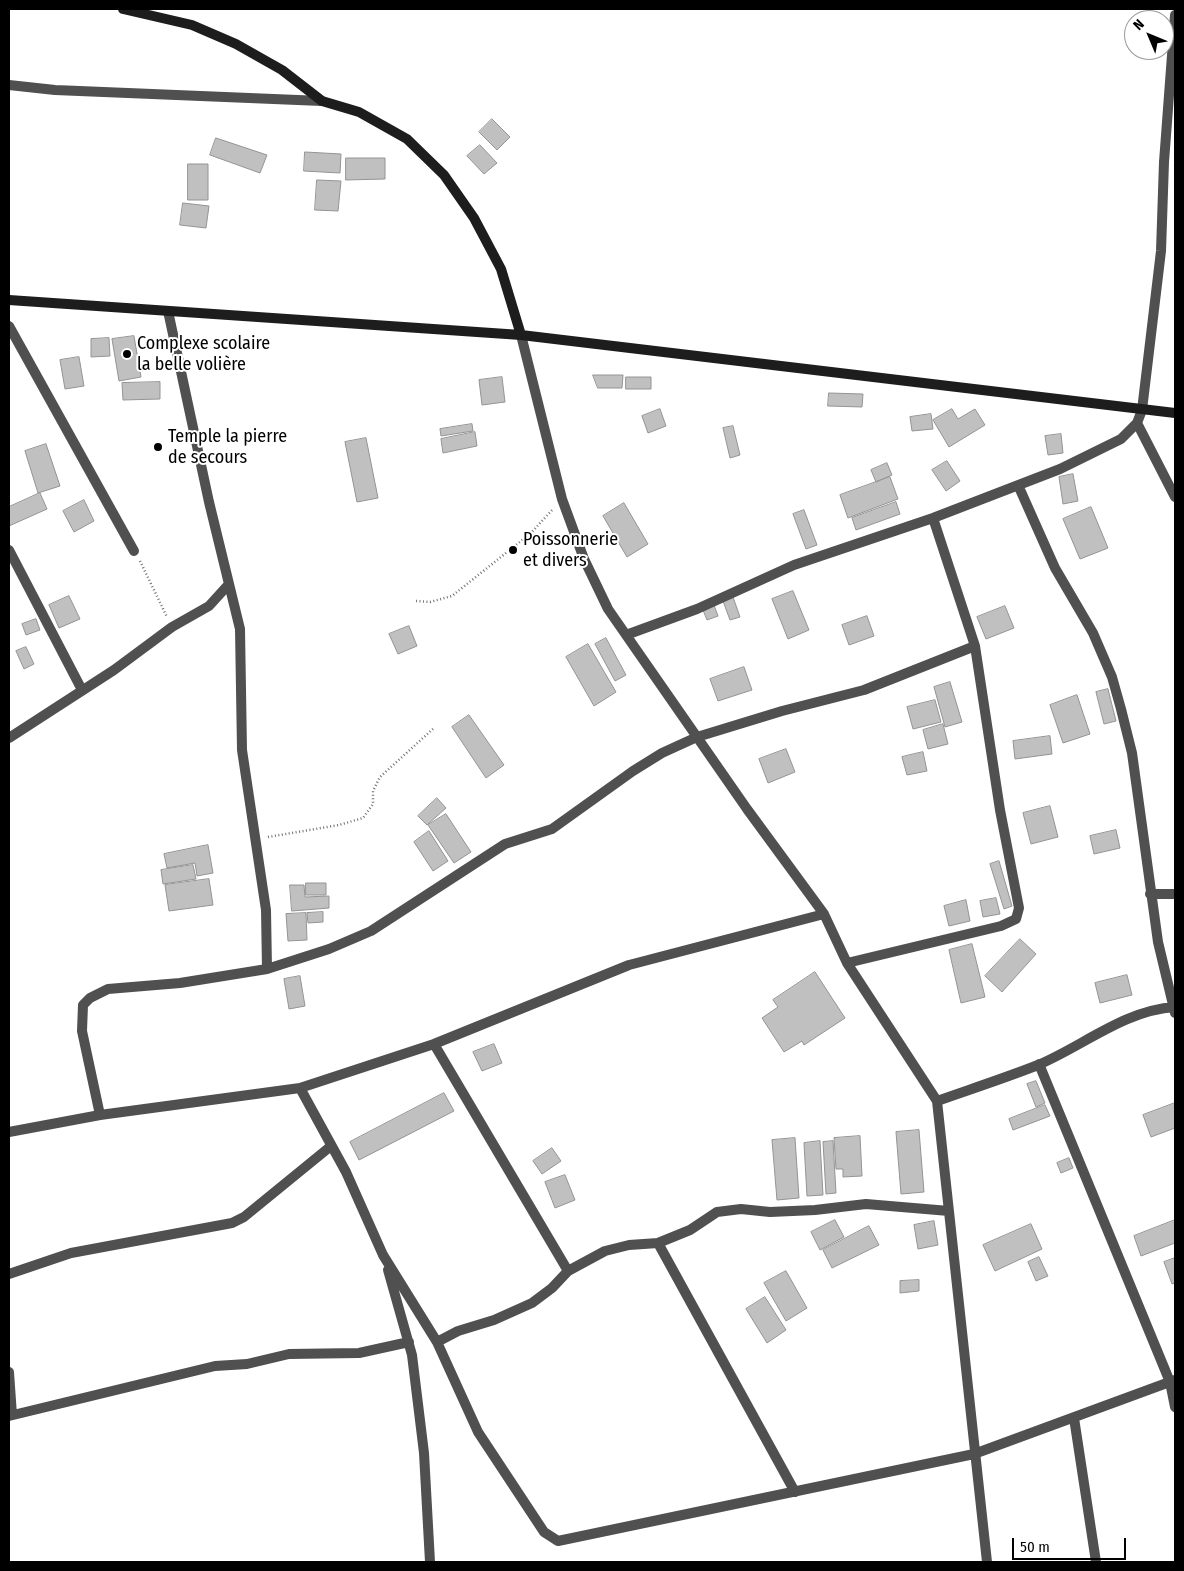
<!DOCTYPE html>
<html>
<head>
<meta charset="utf-8">
<style>
  body { margin:0 }
  #map { position:relative; width:1184px; height:1571px; overflow:hidden; background:#fff; font-family:"Fira Sans Condensed",sans-serif }
  canvas { display:block }
  .frame { position:absolute; inset:0; border:10px solid #000; pointer-events:none }
  .north { position:absolute; left:1124px; top:10px; width:50px; height:50px; box-sizing:border-box; background:#fff; border:1px solid #999; border-radius:50%; rotate:315deg; font-size:14px; font-weight:700; line-height:20px; text-align:center; color:#000 }
  .north::after { content:''; display:block; margin:auto; width:18px; height:22px; background:#000; clip-path:polygon(50% 0,100% 100%,50% 72%,0 100%) }
  .scale { position:absolute; left:1012px; top:1538px; width:114px; height:22px; box-sizing:border-box; border:2px solid #000; border-top:0; padding-left:6px; font-size:15px; line-height:18px; white-space:nowrap; color:#000; -webkit-text-stroke:4px #fff; paint-order:stroke }
</style>
</head>
<body>
<div id="map">
<canvas width="1184" height="1571"></canvas>
<div class="frame"></div>
<div class="north">N</div>
<div class="scale">50 m</div>
</div>
<script>
const ctx = document.querySelector('canvas').getContext('2d');
ctx.lineJoin = 'round';
function fillPath(path, color) { ctx.fillStyle = color; ctx.fill(path, 'evenodd'); }
function trace(path, color, width, dash) { ctx.strokeStyle = color; ctx.lineWidth = width; ctx.lineCap = dash ? 'butt' : 'round'; ctx.setLineDash(dash || []); ctx.stroke(path); }
function label(font, color, halo, rows, align = 'center') {
  ctx.font = font + ' "Fira Sans Condensed",sans-serif'; ctx.lineWidth = 4; ctx.setLineDash([]); ctx.textBaseline = 'middle'; ctx.strokeStyle = halo; ctx.fillStyle = color; for (const [text, x, y, turn = 0] of rows) {
    ctx.save(); ctx.translate(x, y); ctx.rotate((+turn || 0) * Math.PI / 180); ctx.textAlign = isNaN(turn) ? turn : align; if (halo) ctx.strokeText(text, 0, 0); ctx.fillText(text, 0, 0); ctx.restore();
  }
}
const building = new Path2D(`
  M492 119 510 137 497 150 479 132Z
  M216 138 267 155 260 173 210 155Z
  M480 145 497 163 484 174 467 156Z
  M305 152 341 154 340 173 304 171Z
  M346 158H385V179L346 180Z
  M188 164H208V200H188Z
  M317 180 341 181 338 211 315 210Z
  M183 203 209 206 206 228 180 225Z
  M134 336 141 377 119 381 112 339Z
  M109 338 110 356 91 357V339Z
  M79 357 84 386 65 389 60 360Z
  M593 375H623L622 388H598Z
  M502 377 505 402 482 405 479 380Z
  M626 377H651V389H626Z
  M160 382V399L123 400 122 383Z
  M829 393 863 394 862 407 828 406Z
  M660 409 666 426 648 433 642 416Z
  M952 409 958 419 975 409 985 425 949 447 933 420Z
  M931 414 933 429 912 431 910 417Z
  M472 424 473 431 441 436 440 429Z
  M733 426 740 455 730 458 723 428Z
  M475 432 477 446 443 453 441 439Z
  M1061 434 1063 453 1048 455 1045 436Z
  M366 438 378 498 357 502 345 442Z
  M46 444 60 486 38 493 25 451Z
  M947 461 960 481 946 491 932 470Z
  M887 463 892 475 876 482 871 470Z
  M1073 474 1078 501 1063 504 1059 477Z
  M890 477 898 499 848 518 840 495Z
  M40 493 47 509 9 526V507Z
  M84 500 94 521 74 532 63 511Z
  M896 502 900 514 856 530 852 518Z
  M624 503 648 544 627 557 603 516Z
  M1091 507 1108 548 1080 559 1063 519Z
  M804 510 817 545 806 549 793 514Z
  M793 591 809 630 788 639 772 599Z
  M69 596 80 619 59 628 49 605Z
  M733 597 740 617 730 620 723 601Z
  M714 605 718 616 707 620 703 610Z
  M1005 606 1014 628 986 639 977 617Z
  M867 616 874 636 849 645 842 625Z
  M36 619 40 630 26 635 22 624Z
  M409 626 417 646 398 654 389 634Z
  M606 638 626 675 615 681 595 644Z
  M588 644 616 692 594 706 566 657Z
  M26 647 34 664 24 669 16 651Z
  M744 667 752 690 718 701 710 679Z
  M950 682 962 722 945 727 934 687Z
  M1108 689 1116 721 1104 724 1096 692Z
  M1077 695 1090 734 1063 743 1050 705Z
  M935 700 941 722 913 729 907 707Z
  M469 715 504 765 486 778 452 727Z
  M943 724 948 744 928 749 923 730Z
  M1050 736 1052 754 1015 759 1013 741Z
  M786 749 795 772 768 783 759 759Z
  M923 752 927 771 907 775 902 757Z
  M437 798 446 808 427 825 418 816Z
  M1050 806 1058 837 1031 844 1023 813Z
  M446 814 471 852 454 863 428 825Z
  M1116 830 1120 848 1094 854 1090 836Z
  M429 831 448 861 433 871 414 842Z
  M208 845 213 873 197 876 195 863 167 868 164 854Z
  M999 861 1012 906 1004 909 990 864Z
  M193 865 196 879 163 884 161 870Z
  M209 879 213 905 169 911 165 885Z
  M306 883H326V895H306Z
  M290 885H304L305 897 329 896V908L292 911Z
  M996 898 1000 914 983 917 980 901Z
  M966 900 970 921 949 926 944 906Z
  M323 912V922L308 923 307 913Z
  M306 913 307 940 288 941 286 914Z
  M1020 939 1036 954 1002 992 985 976Z
  M972 944 985 997 961 1003 949 950Z
  M815 972 845 1018 804 1045 802 1041 784 1052 762 1018 778 1007 773 1000Z
  M1127 975 1132 995 1100 1003 1095 983Z
  M300 976 305 1006 289 1009 284 979Z
  M494 1044 502 1063 482 1071 473 1052Z
  M1036 1081 1045 1103 1036 1107 1027 1084Z
  M444 1093 454 1111 359 1160 350 1142Z
  M1175 1103V1128L1151 1137 1143 1115Z
  M1045 1105 1050 1116 1013 1130 1009 1119Z
  M919 1130 924 1192 901 1194 896 1132Z
  M860 1136 862 1176 843 1177V1169H836L834 1138Z
  M795 1138 799 1198 777 1200 772 1140Z
  M820 1141 823 1195 807 1196 804 1143Z
  M833 1141 836 1193 826 1194 823 1142Z
  M552 1148 561 1161 542 1174 533 1161Z
  M1069 1158 1073 1168 1061 1173 1057 1163Z
  M565 1175 575 1200 555 1208 545 1182Z
  M835 1220 844 1237 820 1250 811 1232Z
  M1175 1220V1243L1141 1256 1134 1236Z
  M934 1221 938 1245 918 1249 914 1225Z
  M1031 1224 1042 1249 995 1271 983 1245Z
  M869 1226 879 1245 832 1268 823 1250Z
  M1039 1257 1048 1276 1036 1281 1028 1262Z
  M1175 1258V1283L1172 1284 1164 1262Z
  M786 1271 807 1308 786 1321 764 1283Z
  M919 1280V1291L900 1293V1281Z
  M765 1297 786 1330 767 1343 746 1309Z`);
const path = new Path2D(`
  M140 561 167 617
  M416 601 430 602 452 596 531 533 553 509
  M268 837 339 825 363 818 373 804V791L380 777 434 728`);
const street = new Path2D(`
  M9 85 55 90 322 101
  M168 311 209 502 240 629 242 750 266 910 267 969
  M9 326 134 551
  M521 335 562 499 584 559 608 609 747 809 824 914 847 963 937 1101 987 1562
  M1137 423 1175 497
  M1018 485 1055 568 1093 633 1112 677 1121 709 1132 753 1158 942 1175 1013
  M9 550 82 690
  M626 635 697 609 794 565 933 518 1060 469 1121 439 1137 423 1142 410 1161 251 1164 162 1175 15
  M9 738 114 670 172 627 209 606 229 584
  M1150 894H1175
  M847 963 1001 926 1016 919 1019 908 1000 810 975 646 933 518
  M434 1044 568 1271
  M1039 1064 1170 1382 1175 1407
  M300 1088 346 1172 383 1255 437 1342 478 1432 544 1532 558 1541 974 1454 1175 1380
  M937 1101C971 1089 1005 1078 1038 1065 1083 1046 1125 1010 1175 1007
  M100 1115 82 1031 83 1005 90 998 108 989 180 983 267 969 329 949 371 931 505 844 552 829 633 771 662 753 697 737 782 711 864 690 975 646
  M9 1132 100 1115 300 1088 434 1044 629 965 824 914
  M658 1243 795 1492
  M388 1270 412 1355 424 1453 430 1562
  M9 1274 71 1253 232 1223 244 1217 331 1146
  M437 1342 458 1331 494 1320 532 1303 552 1288 568 1271 605 1251 629 1245 658 1243 690 1230 717 1212 741 1209 770 1212 815 1210 866 1204 949 1211
  M9 1372 12 1415
  M9 1416 215 1366 247 1364 289 1354 359 1353 409 1342
  M1074 1418 1096 1562`);
const secondary = new Path2D(`
  M123 9 192 25 236 44 282 70 322 101 359 112 407 139 444 175 474 218 501 269 521 335
  M9 300 521 335 1175 413`);
const markers = [
  [127,354,5,"#000"],
  [158,447,5,"#000"],
  [513,550,5,"#000"]
];
const poiNames = [
  ["Complexe scolaire",137,344],
  ["la belle volière",137,365],
  ["Temple la pierre",168,437],
  ["de secours",168,458],
  ["Poissonnerie",523,540],
  ["et divers",523,561]
];
fillPath(building, '#c0c0c0');
trace(building, '#949494', 1);
trace(path, '#727272', 2.5, [1, 2.5]);
trace(street, '#505050', 10);
trace(secondary, '#1d1d1d', 10);
for (const [x, y, r, color] of markers) { const dot = new Path2D(); dot.arc(x, y, r, 0, 2 * Math.PI); ctx.fillStyle = color; ctx.fill(dot); trace(dot, '#fff', 2); }
label('18px', '#000', '#fff', poiNames, 'left');
</script>
</body>
</html>
